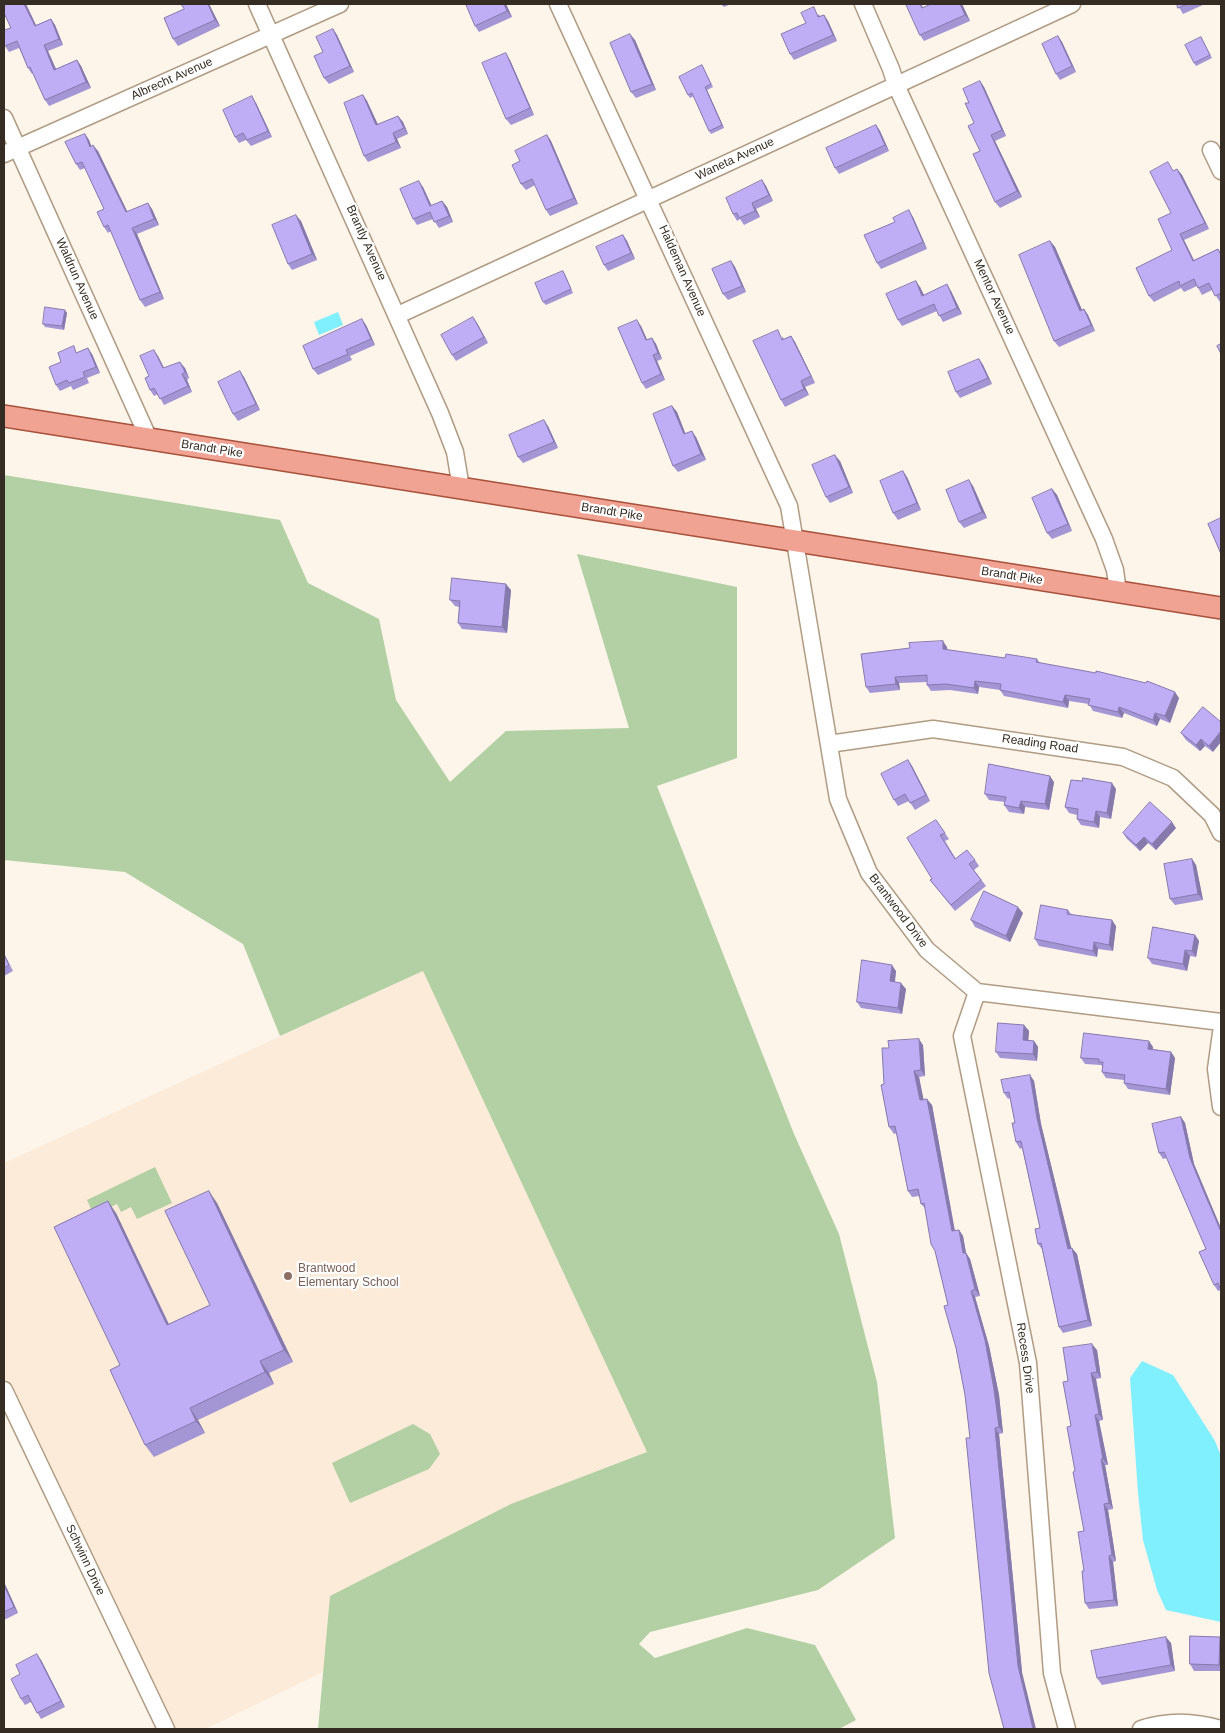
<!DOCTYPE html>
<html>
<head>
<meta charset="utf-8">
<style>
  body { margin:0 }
  #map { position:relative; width:1225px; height:1733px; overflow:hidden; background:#fdf4ea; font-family:Helvetica,sans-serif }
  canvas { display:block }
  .frame { position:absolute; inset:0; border:5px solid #352d23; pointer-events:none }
</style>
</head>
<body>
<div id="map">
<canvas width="1225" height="1733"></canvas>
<div class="frame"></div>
</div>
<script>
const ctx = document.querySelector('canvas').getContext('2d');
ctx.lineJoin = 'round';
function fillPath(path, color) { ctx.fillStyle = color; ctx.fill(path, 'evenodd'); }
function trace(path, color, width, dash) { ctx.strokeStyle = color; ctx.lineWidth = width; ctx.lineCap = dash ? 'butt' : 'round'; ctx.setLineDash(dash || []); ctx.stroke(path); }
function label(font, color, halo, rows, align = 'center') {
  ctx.font = font + ' Helvetica,sans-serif'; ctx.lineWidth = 4.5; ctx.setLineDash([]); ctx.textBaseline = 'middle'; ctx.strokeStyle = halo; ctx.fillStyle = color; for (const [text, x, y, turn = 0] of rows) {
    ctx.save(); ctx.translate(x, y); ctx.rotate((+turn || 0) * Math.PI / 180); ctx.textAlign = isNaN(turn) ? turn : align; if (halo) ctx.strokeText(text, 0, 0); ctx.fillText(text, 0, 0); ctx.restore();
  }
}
const built = new Path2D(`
  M423 971 682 1499 205 1729H166L4 1390V1163Z`);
const green = new Path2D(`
  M4 475 280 520 308 583 379 619 396 700 450 782 506 731 629 728 577 554 737 587V758L657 786 794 1134 839 1234 877 1382 895 1538 818 1590 650 1632 639 1644 655 1658 747 1628 815 1645 856 1720 839 1729H318L330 1596 511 1504 647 1452 423 971 280 1036 243 944 125 872 4 860Z
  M155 1167 172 1203 137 1219 131 1207 121 1212 117 1204 94 1215 87 1200Z
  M413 1424 430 1434 440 1454 429 1469 350 1503 332 1463Z`);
const water = new Path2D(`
  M338 312 343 325 319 335 314 322Z
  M1142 1361 1173 1375 1215 1441 1221 1456V1622L1166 1610 1157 1590 1143 1540 1138 1493 1130 1378Z`);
const minor = new Path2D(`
  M257 4 440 413 455 452 461 488
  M558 4 789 506 838 799 869 873 927 950 977 992 1221 1022
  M863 4 891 69 896 85 1104 539 1115 570 1118 592
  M4 118 149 439
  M1211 150 1221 171
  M4 154 340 4
  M398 315 1072 4
  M829 744 933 729 1123 757 1173 778 1212 815 1221 833
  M977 992 962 1036 1028 1363 1052 1673 1067 1729
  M1221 1033 1216 1069 1221 1107
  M4 1390 166 1729
  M1141 1729C1168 1720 1194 1721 1221 1729`);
const major = new Path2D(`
  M4 416 1221 608`);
const wall = new Path2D(`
  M4 4H26L36 25 51 19 55 25 63 45 48 51 56 69 77 60 81 66 91 88 49 106 45 100 33 73 32 74 28 68 19 48 9 52 5 46 11 28Z
  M209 4 220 26 178 46 173 39 184 9Z
  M468 4H506L512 17 479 32 475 26Z
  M721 4H731L724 7Z
  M906 4H921L923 7 962 4 970 21 924 41 920 35Z
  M1177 4H1205L1183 14Z
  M819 14 820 17 824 15 828 21 837 41 794 60 790 54 806 23Z
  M333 29 337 35 354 72 329 84 324 78 323 52Z
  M1058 36 1062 42 1076 72 1060 80 1056 74Z
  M1201 37 1212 58 1196 66 1194 63Z
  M635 40 656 90 636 98 631 92Z
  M510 60 534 115 511 125 506 119Z
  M702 65 713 87 707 90 724 128 711 134 709 131 694 96 690 98 688 95Z
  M980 81 984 87 1006 136 995 141 1022 197 1000 208 995 202 969 103Z
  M363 95 367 101 378 125 398 116 403 122 408 134 397 139 401 148 368 162 364 156Z
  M256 103 272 137 251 146 246 140 239 143 235 137Z
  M876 125 880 131 889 151 839 174 835 168Z
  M85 134 89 140 91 146 98 151 127 212 152 209 159 225 137 234 164 299 145 307 140 300 111 231 108 233 104 227V209L85 168 80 170 76 164Z
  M547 135 551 141 578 204 550 216 546 210 535 185 526 190 521 184 520 161Z
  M1177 169 1182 175 1209 229 1184 240 1194 260 1218 249 1221 253V301L1220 302 1212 290 1202 295 1197 286 1184 292 1181 288 1154 302 1149 296 1172 250 1171 213 1174 171Z
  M762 180 766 186 773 201 756 209 760 217 744 225 740 219 737 221 733 214Z
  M423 187 432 206 442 201 447 207 453 222 439 228 433 219 417 225 413 219Z
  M913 217 927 249 881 269 877 263Z
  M301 221 317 260 292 270 288 264Z
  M623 235 627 241 635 259 608 271 604 265Z
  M1050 241 1055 247 1082 310 1084 309 1088 315 1095 331 1059 347 1054 341Z
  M731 261 735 267 746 292 728 300 723 294Z
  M565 274 573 293 546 305 543 302Z
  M920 287 924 295 951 291 962 314 943 322 937 311 902 326 898 320Z
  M67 313 64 330 45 327 43 324Z
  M477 323 488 343 456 361 452 355Z
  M366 325 375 345 350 356 352 360 318 375 313 369Z
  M641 326 647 340 652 338 656 344 662 359 657 361 665 380 646 389 642 383Z
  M782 336 784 339 791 336 795 342 815 383 805 387 809 395 785 407 781 400Z
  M78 353 92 354 100 373 87 378 89 383 73 390 71 386 60 391 56 385 61 362Z
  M158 356 164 368H185L189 378 187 380 192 392 164 405 158 394 154 396 150 390 149 376Z
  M979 359 983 365 992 384 960 398 956 392Z
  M244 377 260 410 238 421 233 414Z
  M672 406 677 412 685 434 696 437 706 460 678 472 673 466Z
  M548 426 558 448 523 463 518 457Z
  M840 461 853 493 830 503 826 497Z
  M907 477 921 510 898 520 893 513Z
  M973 486 987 518 964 528 959 522Z
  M1052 489 1057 495 1072 531 1052 539 1047 533Z
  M511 590 507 633 462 629 458 623 459 607 455 606 450 600Z
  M947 647V650L1005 658 1037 659 1040 663 1179 698 1170 723 1160 719 1157 726 1124 713 1122 718 1093 711 1089 704 1069 701 1068 708 1004 696 1000 690 979 687 978 694 950 690 931 691 927 685V682L899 683 900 690 870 693 866 687Z
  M1203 707 1213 752 1205 746 1200 751 1186 740 1181 733Z
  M908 760 912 766 930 801 915 810 909 801 898 806 894 800Z
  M1054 782 1049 810 1025 807 1024 814 1009 812 1004 805 1005 802 989 800 985 794Z
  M1116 789 1111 819 1100 817 1099 828 1081 825 1077 819V815L1069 813 1065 807Z
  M936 820 949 839 945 841 956 859 975 860 979 866 974 870 986 886 955 911 930 880 932 879Z
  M1176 828 1156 850 1148 843 1140 851 1127 839 1123 833Z
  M1192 859 1196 865 1203 900 1175 905 1170 899Z
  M1068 910 1071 914 1116 926 1113 951 1098 949 1097 957 1039 946 1035 939Z
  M1023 913 1010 942 975 927 971 920Z
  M1195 935 1199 941 1196 957 1190 956 1187 971 1152 964 1148 958Z
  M4 953 13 971 4 976Z
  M896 971 895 982 906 989 902 1014 861 1008 857 1002Z
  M1024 1025 1029 1031 1028 1040 1034 1041 1038 1047 1037 1061 1000 1058 996 1052Z
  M923 1045 925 1076 919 1077 923 1100 932 1105 955 1231 959 1230 963 1236 966 1253 970 1259 980 1296 975 1297 989 1346 999 1395 1003 1433 999 1434 1022 1672 1004 1729 965 1395 948 1305 925 1208 921 1204 920 1196 912 1197 908 1191 897 1133 894 1134 889 1127 884 1084Z
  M1153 1047V1049L1171 1052 1175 1058 1170 1095 1128 1089 1124 1083V1080L1106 1078 1102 1072 1103 1067 1101 1065 1085 1064 1081 1058Z
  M1030 1075 1034 1081 1041 1124 1071 1248 1077 1254 1092 1326 1063 1333 1059 1327 1042 1249 1038 1244 1040 1228 1022 1148 1020 1149 1016 1142 1015 1123 1010 1098 1008 1099 1004 1093Z
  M1181 1117 1185 1123 1194 1164 1208 1198 1221 1290 1218 1291 1214 1285 1206 1249 1167 1158 1163 1159 1159 1153Z
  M217 1203 293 1362 269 1373 274 1384 198 1420 205 1433 154 1457 145 1445 120 1365 116 1213 169 1324 210 1305Z
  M1097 1350 1101 1378 1096 1379 1103 1420 1099 1421 1108 1465H1105L1113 1509 1108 1510 1116 1561 1113 1562 1118 1606 1089 1609 1085 1603 1084 1531 1075 1471 1068 1381Z
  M4 1582 18 1613 4 1620Z
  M1220 1637 1221 1639V1671H1194L1190 1664Z
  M1171 1643 1175 1671 1102 1685 1097 1678Z
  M41 1660 65 1707 41 1719 31 1702 25 1705 21 1699 20 1674Z`);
const shadedWall = new Path2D(`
  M24 4H26L39 32 35 26Z
  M208 4H209L220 26 215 20Z
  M504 4H506L512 17 507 11Z
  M960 4H962L970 21 965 15Z
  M824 15 828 21 837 41 833 35Z
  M51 19 55 25 63 45 59 39Z
  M333 29 337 35 354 72 350 66Z
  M630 34 635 40 656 90 652 84Z
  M1058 36 1062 42 1076 72 1072 66Z
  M44 45 48 51 59 76 54 70Z
  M506 53 510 60 534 115 530 108Z
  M77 60 81 66 91 88 86 82Z
  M980 81 984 87 1006 136 1002 130Z
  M705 87 707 90 724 128 722 125Z
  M363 95 367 101 381 131 376 125Z
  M252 96 256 103 272 137 268 131Z
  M398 116 403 122 408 134 404 128Z
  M876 125 880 131 889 151 885 145Z
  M393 133 397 139 401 148 396 142Z
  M85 134 89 140 94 153 90 147Z
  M547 135 551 141 578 204 574 198Z
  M991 135 995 141 1022 197 1017 191Z
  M93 145 98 151 131 219 126 212Z
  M1177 169 1182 175 1209 229 1205 223Z
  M762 180 766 186 773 201 769 195Z
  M419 181 423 187 434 212 430 206Z
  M442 201 447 207 453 222 449 216Z
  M148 203 152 209 159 225 154 219Z
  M752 203 756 209 760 217 755 211Z
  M909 210 913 217 927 249 923 242Z
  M296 215 301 221 317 260 312 254Z
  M132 228 137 234 164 299 160 292Z
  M1180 234 1184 240 1197 267 1193 261Z
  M623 235 627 241 635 259 631 253Z
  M1050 241 1055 247 1085 317 1080 311Z
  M731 261 735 267 746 292 742 286Z
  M916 281 920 287 927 302 922 296Z
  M947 284 951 291 962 314 957 308Z
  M1084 309 1088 315 1095 331 1091 325Z
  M65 310 67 313 64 330 62 326Z
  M473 317 477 323 488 343 484 337Z
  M362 319 366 325 375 345 371 339Z
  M637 320 641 326 650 346 646 340Z
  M791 336 795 342 815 383 811 376Z
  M652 338 656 344 662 359 658 353Z
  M88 348 92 354 100 373 96 367Z
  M154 350 158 356 167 374 163 368Z
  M653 355 657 361 665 380 661 374Z
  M979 359 983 365 992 384 988 378Z
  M180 362 185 368 189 378 185 372Z
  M240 371 244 377 260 410 256 404Z
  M182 374 187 380 192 392 188 386Z
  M801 381 805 387 809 395 804 389Z
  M672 406 677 412 688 440 684 434Z
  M544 420 548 426 558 448 554 442Z
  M692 431 696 437 706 460 701 454Z
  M835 455 840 461 853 493 849 487Z
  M903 471 907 477 921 510 917 503Z
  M969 480 973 486 987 518 982 512Z
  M1052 489 1057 495 1072 531 1068 524Z
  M506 584 511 590 507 633 502 627Z
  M943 641 947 647 948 655 943 649Z
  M895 677 899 683 900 690 896 684Z
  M975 681 979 687 978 694 974 688Z
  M1175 692 1179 698 1170 723 1165 716Z
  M1065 695 1069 701 1068 708 1063 702Z
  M1119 707 1124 713 1122 718 1118 712Z
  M1155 713 1160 719 1157 726 1153 720Z
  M1221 731V742L1213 752 1209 746Z
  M1201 739 1205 746 1200 751 1196 745Z
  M908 760 912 766 930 801 926 795Z
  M1050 776 1054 782 1049 810 1045 804Z
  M1112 783 1116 789 1111 819 1107 813Z
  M1021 801 1025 807 1024 814 1019 808Z
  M1096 811 1100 817 1099 828 1094 822Z
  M1172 822 1176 828 1156 850 1152 844Z
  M1144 837 1148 843 1140 851 1136 845Z
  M1192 859 1196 865 1203 900 1198 894Z
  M1018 907 1023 913 1010 942 1006 936Z
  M1112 920 1116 926 1113 951 1109 945Z
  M1195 935 1199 941 1196 957 1192 951Z
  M1094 942 1098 949 1097 957 1093 951Z
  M1185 950 1190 956 1187 971 1183 964Z
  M892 965 896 971 894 987 890 981Z
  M901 983 906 989 902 1014 898 1008Z
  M1024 1025 1029 1031 1028 1046 1023 1040Z
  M919 1039 923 1045 925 1076 921 1070Z
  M1034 1041 1038 1047 1037 1061 1033 1054Z
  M1149 1041 1153 1047 1152 1055 1148 1049Z
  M1171 1052 1175 1058 1170 1095 1166 1089Z
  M914 1071 919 1077 925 1106 920 1100Z
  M1030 1075 1034 1081 1041 1124 1073 1255 1068 1249 1037 1118Z
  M927 1099 932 1105 956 1238 952 1231Z
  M1181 1117 1185 1123 1194 1164 1221 1228V1232L1204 1192 1190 1158Z
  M209 1191 217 1203 293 1362 284 1350Z
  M108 1201 116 1213 175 1338 167 1325Z
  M959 1230 963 1236 966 1253 970 1259 980 1296 975 1289 963 1253Z
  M1072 1248 1077 1254 1092 1326 1088 1320Z
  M971 1291 975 1297 989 1346 999 1395 1003 1433 999 1427Z
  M1092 1344 1097 1350 1101 1378 1097 1372Z
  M260 1361 269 1373 274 1384 265 1372Z
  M1091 1373 1096 1379 1103 1420 1099 1414Z
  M190 1408 198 1420 205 1433 196 1421Z
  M1095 1415 1099 1421 1108 1465 1103 1459Z
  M995 1428 999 1434 1022 1672 1036 1729H1033L1018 1666Z
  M1101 1459 1105 1465 1113 1509 1109 1503Z
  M1104 1504 1108 1510 1116 1561 1112 1555Z
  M1109 1556 1113 1562 1118 1606 1114 1600Z
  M4 1582 18 1613 14 1607 4 1585Z
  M1166 1637 1171 1643 1175 1671 1171 1665Z
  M1220 1637 1221 1639V1668L1219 1665Z
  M37 1654 41 1660 65 1707 61 1701Z`);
const building = new Path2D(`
  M4 4H24L35 26 51 19 59 39 44 45 54 70 77 60 86 82 45 100 30 67 28 68 17 41 5 46 4 44V30L11 28 4 13Z
  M181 4H208L215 20 173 39 164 18 184 9Z
  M468 4H504L507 11 475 26 466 5Z
  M906 4H920L922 8 931 4H960L965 15 920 35Z
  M1177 4H1187L1178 8Z
  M814 7 818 17 824 15 833 35 790 54 781 34 806 23 801 13Z
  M333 29 350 66 324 78 314 56 323 52 316 37Z
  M630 34 652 84 631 92 610 43Z
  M1058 36 1072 66 1056 74 1042 44Z
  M1201 37 1210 55 1194 63 1185 45Z
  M506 53 530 108 506 119 482 63Z
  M702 65 711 84 705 87 722 125 709 131 692 93 688 95 679 77Z
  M980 81 1002 130 991 135 1017 191 995 202 973 154 980 151 968 126 974 123 965 103H969L963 89Z
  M363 95 376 125 398 116 404 128 393 133 396 142 364 156 344 103Z
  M252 96 268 131 247 140 243 133 235 137 223 110Z
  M876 125 885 145 835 168 826 148Z
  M85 134 90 147 93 145 126 212 148 203 154 219 132 228 160 292 140 300 108 225 104 227 97 212 104 209 82 162 76 164 65 142Z
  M547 135 574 198 546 210 532 179 521 184 512 165 520 161 515 151Z
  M1168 162 1173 171 1177 169 1205 223 1180 234 1193 261 1218 249 1221 255V293L1215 296 1209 283 1198 288 1194 279 1180 286 1179 281 1149 296 1136 268 1172 250 1158 219 1171 213 1150 172Z
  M762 180 769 195 752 203 755 211 739 218 737 213 733 214 726 198Z
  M419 181 430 206 442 201 449 216 434 222 430 212 413 219 400 189Z
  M909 210 923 242 877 263 864 235 895 222 893 218Z
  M296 215 312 254 288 264 272 225Z
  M623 235 631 253 604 265 596 247Z
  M1050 241 1080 311 1084 309 1091 325 1054 341 1019 255Z
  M731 261 742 286 723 294 712 269Z
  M563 271 571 289 543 302 535 283Z
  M916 281 922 296 947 284 957 308 939 316 934 304 898 320 886 294Z
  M45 307 65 310 62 326 43 324Z
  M473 317 484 337 452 355 441 335Z
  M362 319 371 339 346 350 348 354 313 369 303 346Z
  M637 320 646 340 652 338 658 353 653 355 661 374 642 383 618 328Z
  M778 330 782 340 791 336 811 376 801 381 804 389 781 400 753 341Z
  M1221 344V354L1217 346Z
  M74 346 76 353 88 348 96 367 83 372 85 377 69 383 67 380 56 385 49 367 61 362 58 353Z
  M154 350 163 368 180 362 185 372 182 374 188 386 160 399 154 388 150 390 145 378 149 376 140 356Z
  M979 359 988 378 956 392 948 372Z
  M240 371 256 404 233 414 218 382Z
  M672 406 684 434 692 431 701 454 673 466 653 414Z
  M544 420 554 442 518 457 509 435Z
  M835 455 849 487 826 497 812 465Z
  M903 471 917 503 893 513 880 481Z
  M969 480 982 512 959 522 946 490Z
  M1052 489 1068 524 1047 533 1032 498Z
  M1221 518V554L1208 524Z
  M452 578 506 584 502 627 458 623 460 601 450 600Z
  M943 641V649L1005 658 1006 654 1037 659 1036 662 1096 673V671L1146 683 1147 681 1175 692 1165 716 1155 713 1153 720 1119 707 1118 712 1088 705 1090 699 1065 695 1063 702 1000 690 1001 684 975 681 974 688 946 684 927 685V675L895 677 896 684 866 687 861 654 910 648 909 643Z
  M1203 707 1221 722V731L1209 746 1201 739 1196 745 1181 733Z
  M908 760 926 795 910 803 905 794 894 800 881 774Z
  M989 764 1050 776 1045 804 1021 801 1019 808 1004 805 1006 797 985 794Z
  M1083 778 1112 783 1107 813 1096 811 1094 822 1077 819 1078 809 1065 807 1071 780 1082 781Z
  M1150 802 1172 822 1152 844 1144 837 1136 845 1123 833Z
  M936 820 945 833 940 835 955 859 967 850 975 860 969 864 981 880 951 905 930 880 932 879 907 838Z
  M1192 859 1198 894 1170 899 1164 864Z
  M984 891 1018 907 1006 936 971 920Z
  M1041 905 1068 910 1067 914 1112 920 1109 945 1094 942 1093 951 1035 939Z
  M1153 927 1195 935 1192 951 1185 950 1183 964 1148 958Z
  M4 955 9 965 4 968Z
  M862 960 892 965 890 981 901 983 898 1008 857 1002Z
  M998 1023 1024 1025 1023 1040 1034 1041 1033 1054 996 1052Z
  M1084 1033 1149 1041 1148 1049 1171 1052 1166 1089 1124 1083 1125 1075 1102 1072 1103 1062H1099V1059L1081 1058Z
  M919 1039 921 1070 914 1071 920 1100 927 1099 952 1231 959 1230 963 1253H966L975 1289 971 1291 985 1340 994 1389 999 1427 995 1428 1018 1666 1033 1729H1004L989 1673 966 1438H970L965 1395 956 1348 944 1306 948 1305 935 1251 931 1244 924 1203 921 1204 918 1189 908 1191 895 1126 889 1127 881 1085 884 1084 882 1048H889L888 1041Z
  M1030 1075 1037 1118 1068 1249 1072 1248 1088 1320 1059 1327 1041 1243 1038 1244 1035 1229 1040 1228 1021 1141 1016 1142 1012 1123H1015L1009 1092 1004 1093 1001 1080Z
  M1181 1117 1190 1158 1204 1192 1221 1232V1290L1218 1283 1214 1285 1199 1252 1206 1249 1164 1152 1159 1153 1152 1124Z
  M209 1191 284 1350 260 1361 265 1372 190 1408 196 1421 145 1445 110 1370 120 1365 54 1227 108 1201 167 1325 210 1305 165 1211Z
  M1092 1344 1097 1372 1091 1373 1099 1414 1095 1415 1103 1459H1101L1109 1503 1104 1504 1112 1555 1109 1556 1114 1600 1085 1603 1082 1571H1084L1078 1532 1084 1531 1073 1472 1075 1471 1067 1427 1071 1426 1063 1382 1068 1381 1063 1348Z
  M4 1585 14 1607 4 1612Z
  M1190 1636 1220 1637 1219 1665 1190 1664Z
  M1166 1637 1171 1665 1097 1678 1091 1651Z
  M37 1654 61 1701 37 1713 28 1695 21 1699 11 1679 20 1674 16 1665Z`);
const markers = [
  [288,1276,5,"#8d6e63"]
];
const streetNames = [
  ["Albrecht Avenue",172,79,-24],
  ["Waneta Avenue",735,159,-25],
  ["Brantly Avenue",366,243,66],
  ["Haldeman Avenue",682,271,66],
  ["Waldrun Avenue",77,279,66],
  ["Mentor Avenue",994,297,65],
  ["Brandt Pike",212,449,9],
  ["Brandt Pike",612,512,9],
  ["Brandt Pike",1012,576,9],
  ["Reading Road",1040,744,8],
  ["Brantwood Drive",898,911,53],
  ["Recess Drive",1025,1358,82],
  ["Schwinn Drive",85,1560,65]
];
const educationNames = [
  ["Brantwood",298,1269],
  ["Elementary School",298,1283]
];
fillPath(built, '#fbebd8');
fillPath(green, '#b2d0a3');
fillPath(water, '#80effe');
trace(minor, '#b09c84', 19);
trace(major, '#a8513c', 24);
trace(minor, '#fff', 16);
trace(major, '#f0a392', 21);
fillPath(wall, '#a495d4');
fillPath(shadedWall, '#8679ac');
fillPath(building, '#bfadf6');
trace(building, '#8679ac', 1);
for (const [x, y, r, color] of markers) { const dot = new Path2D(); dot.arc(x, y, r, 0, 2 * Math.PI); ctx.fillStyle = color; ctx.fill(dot); trace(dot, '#fff', 2); }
label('12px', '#352d23', '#fff', streetNames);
label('12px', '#785e54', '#fff', educationNames, 'left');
</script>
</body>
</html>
